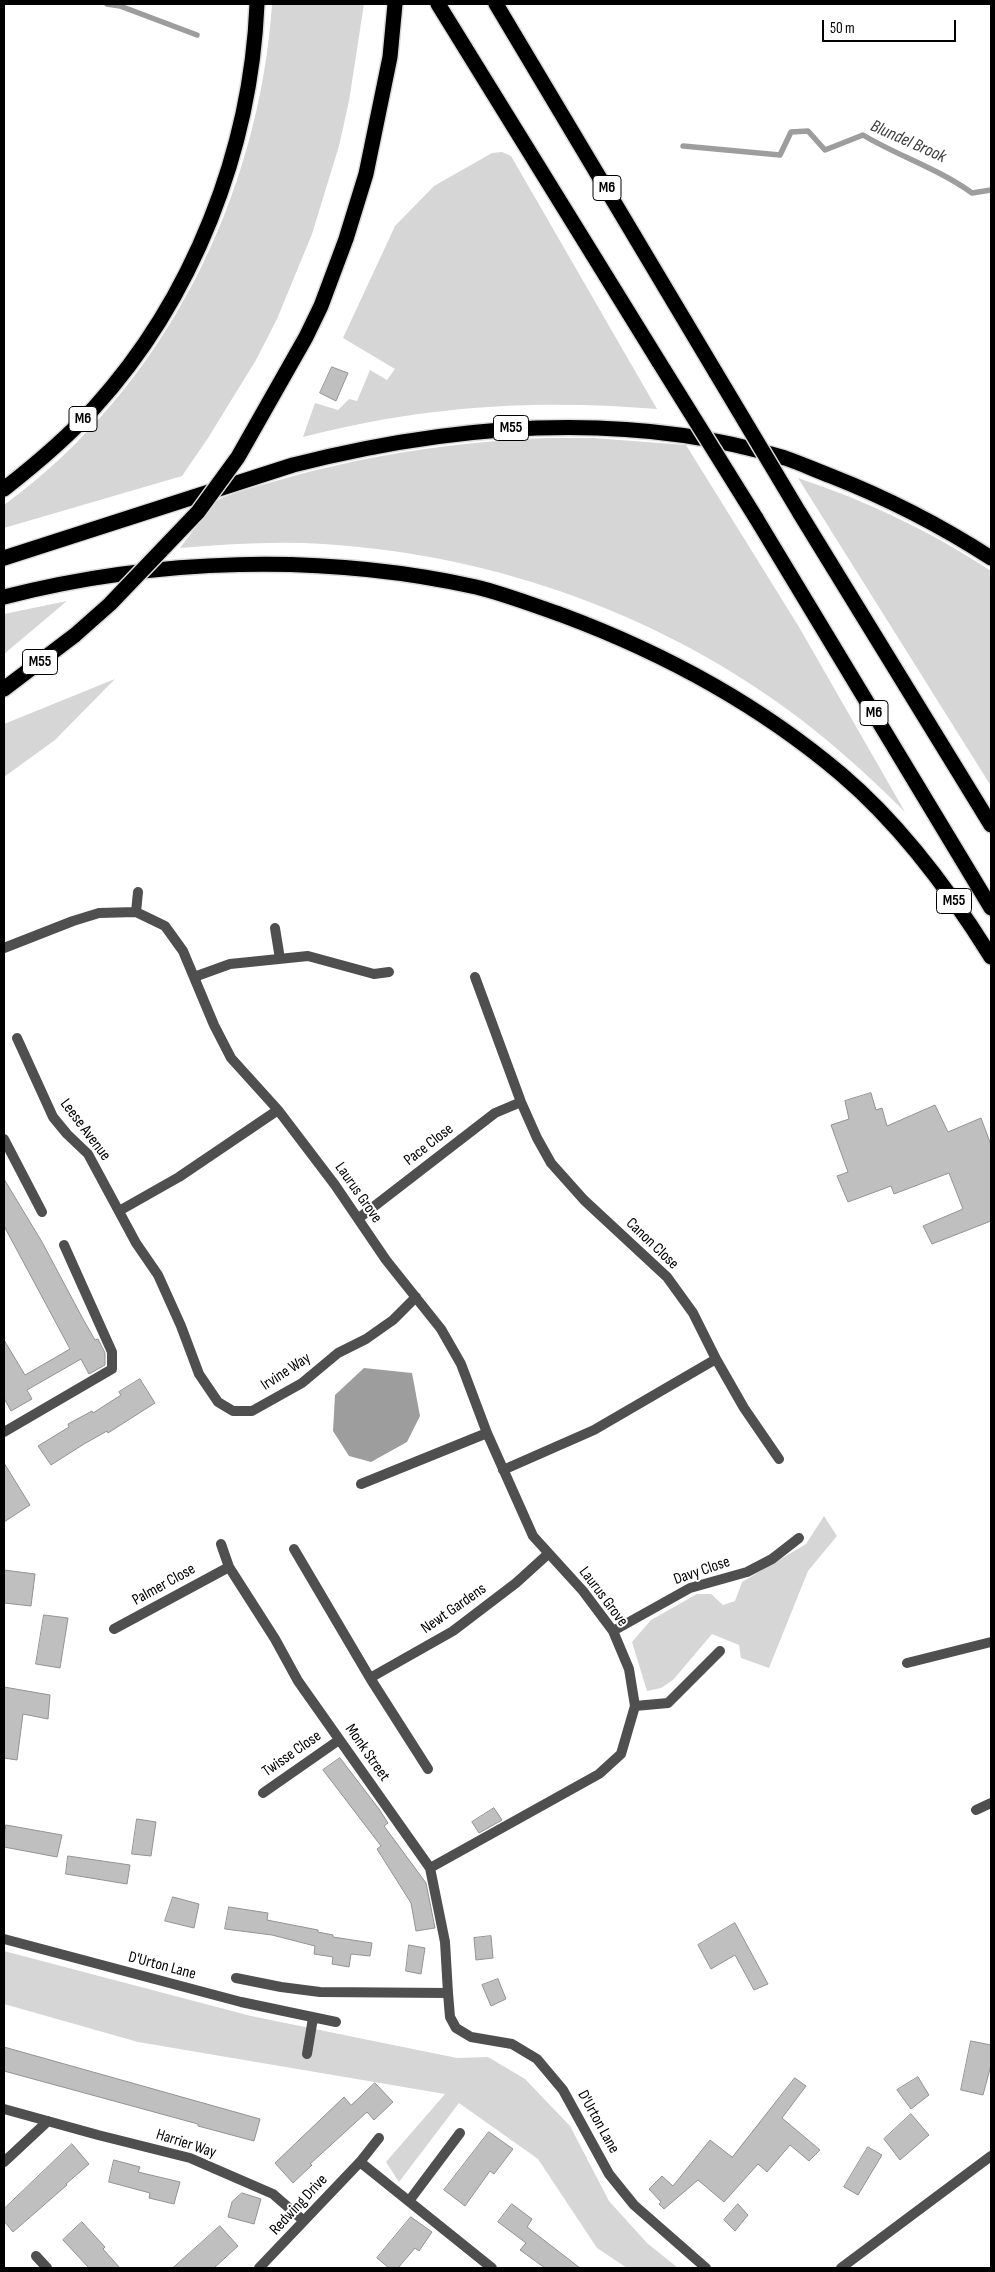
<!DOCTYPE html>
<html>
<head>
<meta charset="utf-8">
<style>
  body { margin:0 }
  #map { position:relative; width:995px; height:2272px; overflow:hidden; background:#fff; font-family:"Sofia Sans Condensed",sans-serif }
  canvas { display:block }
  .frame { position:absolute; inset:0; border:5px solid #000; pointer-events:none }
  .scale { position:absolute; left:822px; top:20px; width:134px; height:22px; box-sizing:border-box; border:2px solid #000; border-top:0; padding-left:6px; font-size:15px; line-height:18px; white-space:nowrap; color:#000; -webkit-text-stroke:4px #fff; paint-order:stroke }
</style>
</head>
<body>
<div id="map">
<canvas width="995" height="2272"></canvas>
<div class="frame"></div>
<div class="scale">50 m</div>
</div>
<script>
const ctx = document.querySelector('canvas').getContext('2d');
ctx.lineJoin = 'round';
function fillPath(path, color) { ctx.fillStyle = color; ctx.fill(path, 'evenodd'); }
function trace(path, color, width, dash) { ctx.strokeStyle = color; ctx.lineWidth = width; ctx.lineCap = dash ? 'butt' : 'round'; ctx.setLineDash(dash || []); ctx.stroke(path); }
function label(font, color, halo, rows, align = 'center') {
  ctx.font = font + ' "Sofia Sans Condensed",sans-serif'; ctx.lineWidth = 4; ctx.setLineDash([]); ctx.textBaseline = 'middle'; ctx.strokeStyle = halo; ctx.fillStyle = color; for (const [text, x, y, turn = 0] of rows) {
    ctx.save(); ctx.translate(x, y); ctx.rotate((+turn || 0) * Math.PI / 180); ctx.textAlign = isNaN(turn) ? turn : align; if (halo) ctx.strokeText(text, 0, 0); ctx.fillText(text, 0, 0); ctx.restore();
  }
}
const green = new Path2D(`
  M272 4H364L349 101 339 146 312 234 277 319 256 360 208 438 182 476 4 528V505C163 389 259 198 272 4Z
  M502 152 511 156 657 409C532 399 424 406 303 437L315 403 338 410 349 399 357 401 370 370 387 380 395 369 343 338 395 226 434 186 492 153Z
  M546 438H593L686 445 799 627 905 812C873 780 839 749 803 721 666 616 497 555 324 544 276 541 228 544 180 548 188 538 210 506 218 500 230 493 262 485 276 481 365 455 454 442 546 438Z
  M798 478C867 501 930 531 991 571V786Z
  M67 601 4 654V614Z
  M115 679 55 740 4 777V724Z
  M824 1516 837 1536 808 1571 769 1668 741 1658 739 1645 712 1634 673 1680 661 1688 647 1691 632 1642 651 1620 697 1594H711L723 1605 735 1601 742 1582 806 1544Z
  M4 1951 251 2016 457 2058 488 2057 525 2079 570 2126 609 2201 647 2243 678 2268H627L597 2248 538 2159 459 2103 399 2182 386 2162 445 2094 138 2042 4 2004Z`);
const water = new Path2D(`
  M364 1368 412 1373 420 1416 407 1442 371 1462 349 1456 333 1431 335 1395Z`);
const stream = new Path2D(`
  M107 4 120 6 197 35
  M683 146 780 155 791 132 808 131 825 150 863 135C898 156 939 169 972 193L991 190`);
const building = new Path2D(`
  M332 367 348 373 336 401 320 393Z
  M871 1093 876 1110 882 1108 887 1126 935 1105 948 1132 981 1118 991 1145V1221L932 1244 923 1226 963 1209 949 1173 894 1194 891 1186 848 1202 837 1176 848 1172 831 1125 849 1119 845 1101Z
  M4 1179 42 1242 83 1319 95 1340 98 1339 105 1353V1365L89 1374 81 1359 27 1390 32 1399 11 1411 4 1398V1340L25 1375 70 1349 4 1226Z
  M140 1379 155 1403 108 1433 107 1431 84 1444 51 1465 38 1446 69 1427 68 1424 92 1411 93 1413 121 1395 119 1392Z
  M4 1463 30 1505 4 1522Z
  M4 1570 35 1574 31 1606 4 1603Z
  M44 1615 68 1618 60 1668 36 1664Z
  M4 1687 50 1695 48 1719 23 1714 17 1760 4 1758Z
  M340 1758 379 1809 388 1823 384 1826 426 1883 435 1928 416 1931 411 1903 377 1849 381 1846 323 1770Z
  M494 1808 502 1820 479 1833 472 1822Z
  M137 1819 156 1822 151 1856 132 1854Z
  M6 1825 62 1835 57 1857 4 1847Z
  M68 1856 130 1865 127 1884 66 1874Z
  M173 1897 199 1904 194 1928 165 1921Z
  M229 1907 268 1913 267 1920 318 1930V1932L333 1935V1937L372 1943 370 1956 351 1954 349 1967 332 1964 333 1957 314 1954 315 1946 272 1935 225 1929Z
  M735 1923 768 1984 754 1990 735 1955 711 1969 698 1945Z
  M491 1936 493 1958 476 1960 474 1938Z
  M409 1945 425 1948 421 1974 406 1971Z
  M498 1979 506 1999 491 2006 482 1985Z
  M971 2041 991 2045V2065L983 2095 961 2090Z
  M4 2047 260 2119 254 2141 198 2126V2124L4 2071Z
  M918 2077 929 2095 911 2109 897 2090Z
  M795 2078 806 2086 782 2118 820 2150 809 2161 790 2145 767 2172 758 2164 724 2202 698 2180 664 2209 659 2204 661 2202 649 2189 662 2176 673 2186 710 2140 732 2157Z
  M375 2083 393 2102 374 2120 367 2112 310 2164 312 2165 293 2183 275 2163 344 2097 351 2105Z
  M911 2114 929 2135 900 2160 884 2139Z
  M489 2132 513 2149 494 2174 490 2171 465 2206 444 2190Z
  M72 2144 89 2164 66 2184 67 2185 13 2232 4 2221V2209Z
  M868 2147 882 2155 858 2195 844 2187Z
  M114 2160 140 2167 138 2172 180 2182 174 2204 149 2198 150 2193 109 2182Z
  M242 2193 261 2199 254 2224 228 2217 232 2202Z
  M512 2204 532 2219 527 2227 580 2268H545L520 2250 526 2243 498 2222Z
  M738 2204 748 2215 735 2231 724 2220Z
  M411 2217 432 2232 419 2251 415 2248 398 2268H389L377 2258Z
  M82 2222 105 2247 103 2249 120 2268H89L63 2240Z
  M220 2226 238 2246 214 2268H173Z`);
const minor = new Path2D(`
  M136 912 138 892
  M275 928 280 959
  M4 948 73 921 99 913 136 912 165 926 183 951 214 1025 231 1058 278 1110 335 1185 386 1260 441 1329 461 1364 487 1433 533 1536 583 1591 613 1631 629 1669 635 1706 621 1754 599 1774 430 1868
  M194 977 230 964 308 956 374 974 389 972
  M475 977 521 1102 537 1138 551 1163 584 1200 667 1277 693 1313 716 1359 744 1408 779 1459
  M17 1038 53 1117 67 1134 88 1154 136 1243 158 1275 181 1326 199 1374 218 1402 233 1411H252L302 1383 338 1353 366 1339 393 1320 416 1297
  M4 1139 42 1212
  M119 1211 179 1177 278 1110
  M359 1218 495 1113 521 1102
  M4 1432 112 1369V1352L64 1245
  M503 1470 594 1430 716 1359
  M361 1484 487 1433
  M221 1544 229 1567 275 1639 298 1681 430 1868 445 1942 448 1993 320 1992 281 1987 236 1978
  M294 1549 370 1678 428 1769
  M114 1629 229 1567
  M613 1631 690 1588 747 1572 772 1559 799 1538
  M907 1663 991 1642
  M370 1678 453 1631 516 1583 548 1554
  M635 1706 668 1703 720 1651
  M263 1793 339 1740
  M976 1810 991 1803
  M4 1939 241 2002 336 2022
  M448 1993 450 2017 456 2028 471 2037 512 2044 537 2059 563 2090 609 2174 634 2205 706 2268
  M307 2054 313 2018
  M4 2109 98 2135 190 2158 273 2194 304 2221
  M4 2162 48 2121
  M360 2162 492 2268
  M409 2201 460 2133
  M36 2256 47 2268
  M259 2268 360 2162 379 2138`);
const tertiary = new Path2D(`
  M841 2268 991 2156`);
const motorway = new Path2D(`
  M438 4 659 362
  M496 4 716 373
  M4 489C36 464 67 438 94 408 193 299 251 150 257 4
  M799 512 991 825
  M756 518 991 908
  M4 558 293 465C454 424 624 409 785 458 800 463 815 470 831 476 887 498 940 525 991 558
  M4 597C156 558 321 553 476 587 505 594 533 605 562 615 664 653 757 703 841 774 901 825 950 891 991 957
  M4 689 75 635`);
const motorwayBridge = new Path2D(`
  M659 362 756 518
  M716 373 799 512
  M75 635 110 604 198 512 238 457 306 337 321 306 346 239 366 174 390 57 395 4`);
const shields = [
  [607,188,28],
  [83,419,28],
  [511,428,35],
  [40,662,35],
  [874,713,28],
  [954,901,35]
];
const shieldNames = [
  ["M6",607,188],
  ["M6",83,419],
  ["M55",511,428],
  ["M55",40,662],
  ["M6",874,713],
  ["M55",954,901]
];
const streetNames = [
  ["Leese Avenue",85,1130,53],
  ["Pace Close",429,1145,-38],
  ["Laurus Grove",358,1193,55],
  ["Canon Close",652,1244,44],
  ["Irvine Way",286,1372,-33],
  ["Davy Close",702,1571,-19],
  ["Palmer Close",164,1585,-29],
  ["Laurus Grove",603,1597,53],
  ["Newt Gardens",454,1609,-35],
  ["Monk Street",367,1753,55],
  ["Twisse Close",292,1754,-35],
  ["D'Urton Lane",162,1966,15],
  ["D'Urton Lane",598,2122,61],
  ["Harrier Way",186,2144,18],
  ["Redwing Drive",299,2205,-47]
];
const waterNames = [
  ["Blundel Brook",908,142,24]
];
fillPath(green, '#d6d6d6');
fillPath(water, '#9d9d9d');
trace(stream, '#9d9d9d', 5.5);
fillPath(building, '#bfbfbf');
trace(building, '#939393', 1);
trace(motorway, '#dbdbdb', 18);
trace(minor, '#4f4f4f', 10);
trace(tertiary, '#4f4f4f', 10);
trace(motorway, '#000', 15);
trace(motorwayBridge, '#dbdbdb', 18, []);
trace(motorwayBridge, '#000', 15);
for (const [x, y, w] of shields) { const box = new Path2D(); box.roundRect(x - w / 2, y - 12.5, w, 25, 4); ctx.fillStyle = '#fff'; ctx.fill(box); trace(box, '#000', 1); }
label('bold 15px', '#000', null, shieldNames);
label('16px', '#000', '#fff', streetNames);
label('italic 18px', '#3e3e3e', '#fff', waterNames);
</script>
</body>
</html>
